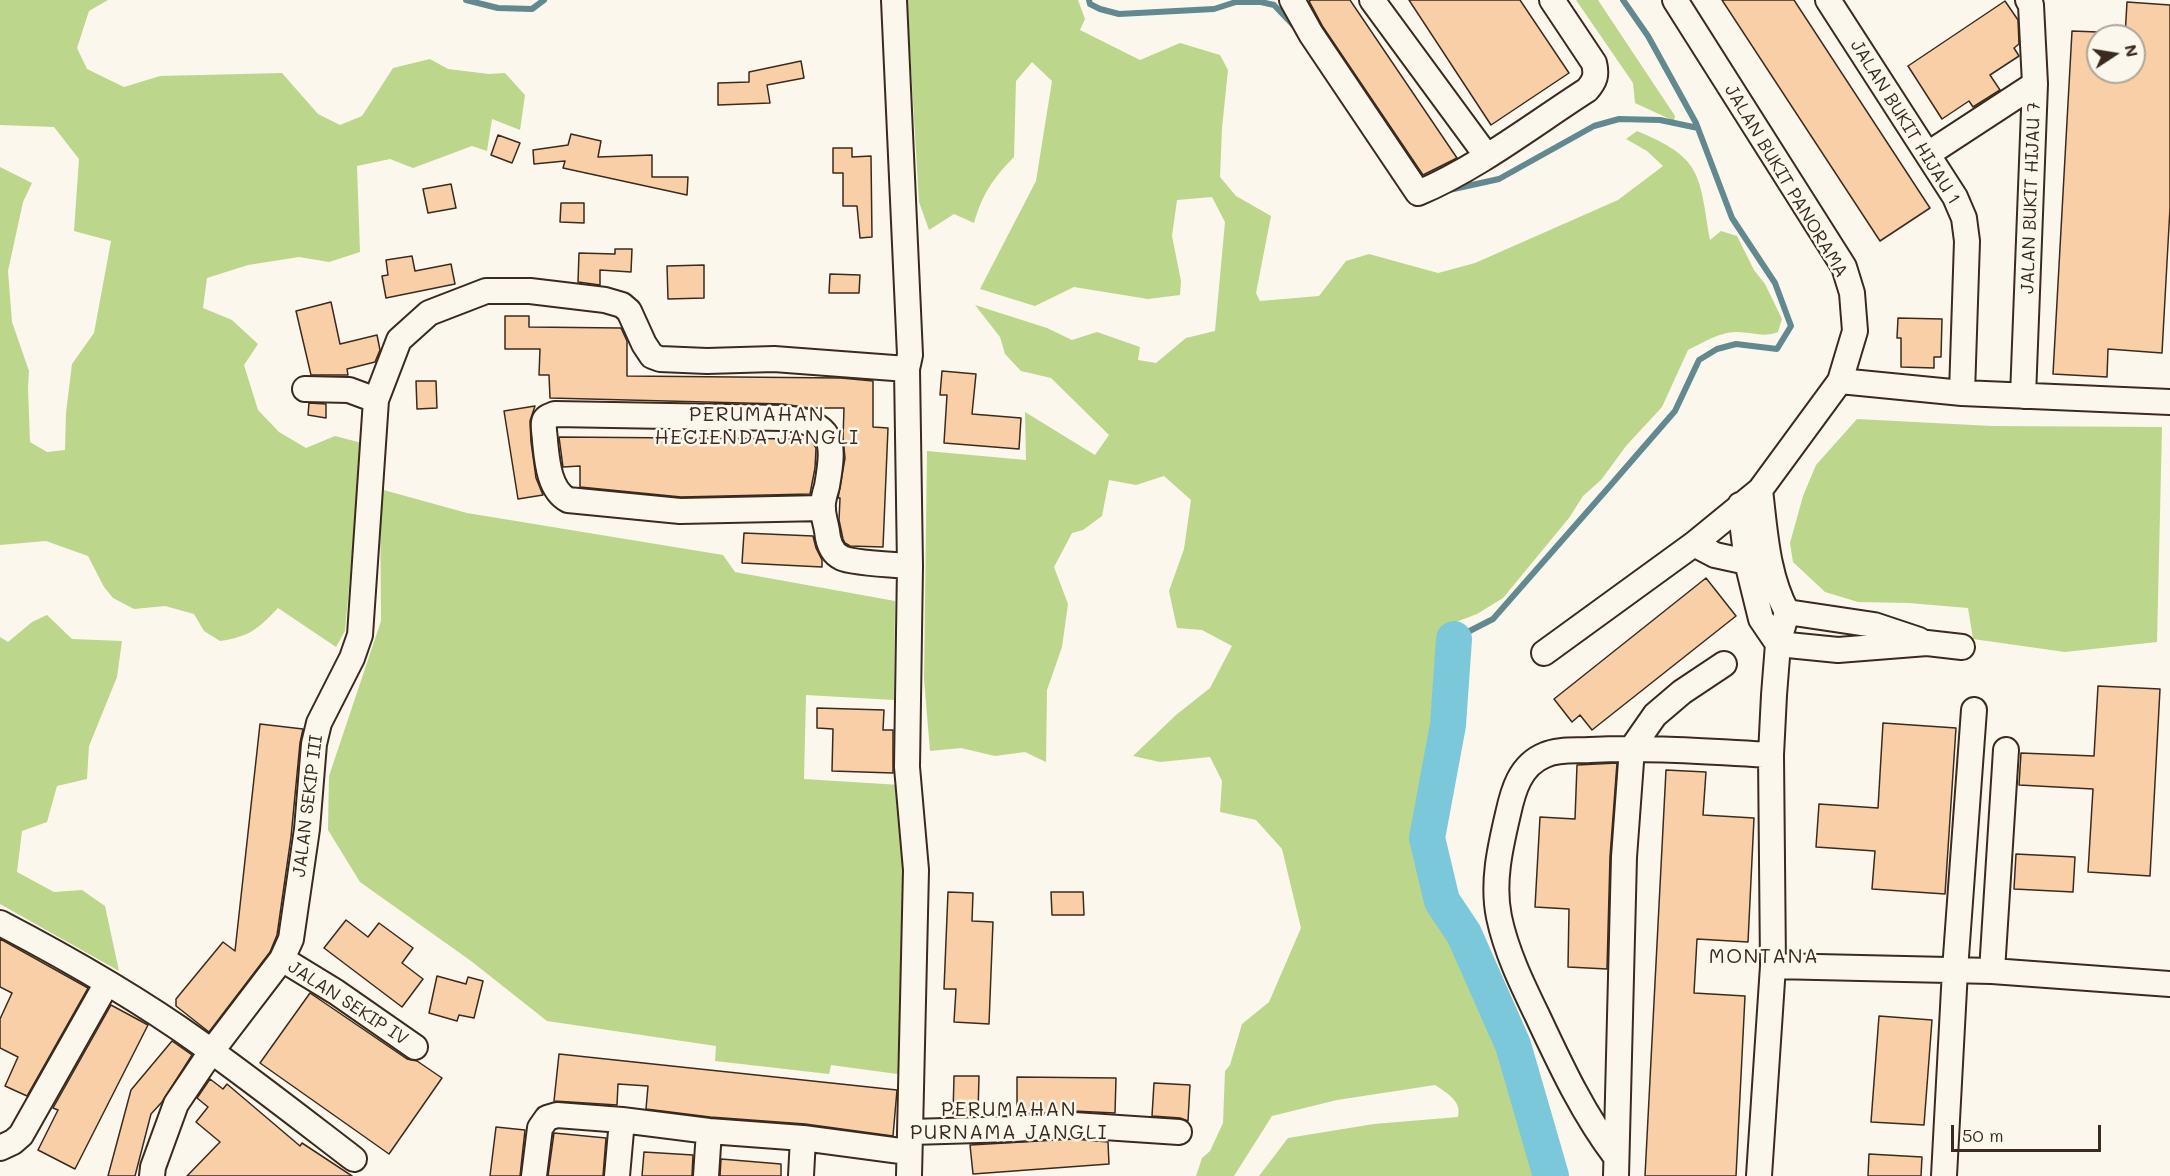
<!DOCTYPE html>
<html>
<head>
<meta charset="utf-8">
<style>
  body { margin:0 }
  #map { position:relative; width:2170px; height:1176px; overflow:hidden; background:#fbf7ec; font-family:Mali,sans-serif }
  canvas { display:block }
  .north { position:absolute; left:2086px; top:24px; width:60px; height:60px; box-sizing:border-box; background:#fbf7ec; border:2px solid #aea59a; border-radius:50%; rotate:78deg; font-size:16px; font-weight:700; line-height:24px; text-align:center; color:#3b2a1e }
  .north::after { content:''; display:block; margin:auto; width:21px; height:27px; background:#3b2a1e; clip-path:polygon(50% 0,100% 100%,50% 72%,0 100%) }
  .scale { position:absolute; left:1951px; top:1125px; width:150px; height:27px; box-sizing:border-box; border:3px solid #3b2a1e; border-top:0; padding-left:8px; font-size:18px; line-height:21px; white-space:nowrap; color:#3b2a1e; -webkit-text-stroke:4px #fbf7ec; paint-order:stroke }
</style>
</head>
<body>
<div id="map">
<canvas width="2170" height="1176"></canvas>
<div class="north">N</div>
<div class="scale">50 m</div>
</div>
<script>
const ctx = document.querySelector('canvas').getContext('2d');
ctx.lineJoin = 'round';
function fillPath(path, color) { ctx.fillStyle = color; ctx.fill(path, 'evenodd'); }
function trace(path, color, width, dash) { ctx.strokeStyle = color; ctx.lineWidth = width; ctx.lineCap = dash ? 'butt' : 'round'; ctx.setLineDash(dash || []); ctx.stroke(path); }
function label(font, color, halo, rows, align = 'center') {
  ctx.font = font + ' Mali,sans-serif'; ctx.lineWidth = 5; ctx.setLineDash([]); ctx.textBaseline = 'middle'; ctx.strokeStyle = halo; ctx.fillStyle = color; for (const [text, x, y, turn = 0] of rows) {
    ctx.save(); ctx.translate(x, y); ctx.rotate((+turn || 0) * Math.PI / 180); ctx.textAlign = isNaN(turn) ? turn : align; if (halo) ctx.strokeText(text, 0, 0); ctx.fillText(text, 0, 0); ctx.restore();
  }
}
const green = new Path2D(`
  M0 0H108L89 11 77 48 87 69 124 87 160 76 282 73 318 114 340 125 362 116 393 68 430 59 448 69 489 74 505 73 525 95 520 130 492 119 487 151 472 146 413 168 390 159 357 166 360 252 329 262 299 257 248 265 207 278 203 308 232 320 258 344 244 365 258 410 279 432 306 448 335 436 362 443 345 631 336 647 278 608C258 629 249 637 220 641L204 631 194 614 165 606 134 609 113 598 104 587 88 556 46 541 0 545V167L32 183 23 202 8 271 12 322 29 371 28 388 30 442 47 452 65 450 66 413 72 364 94 333 111 241 74 231 79 159 54 127 0 125Z
  M907 0H1078L1085 19 1080 30 1140 60 1180 43 1220 55 1228 70 1222 128 1220 177 1236 196 1271 216 1256 293 1260 301 1319 296 1346 261 1369 254 1438 273 1475 263 1618 200 1663 166 1647 151 1626 139 1637 131C1703 158 1699 175 1710 240L1721 231 1737 236 1754 270 1765 284 1782 319 1778 332C1764 338 1752 332 1737 332 1721 331 1702 343 1688 350L1662 407 1626 446 1601 480 1583 496 1569 518 1503 598 1477 614 1456 622 1445 635 1441 659 1446 690 1428 771 1418 801V838L1425 871 1441 919 1452 931 1469 965 1522 1111 1540 1176H1259L1288 1138 1374 1124 1458 1117C1462 1101 1447 1093 1435 1085L1337 1100 1272 1116 1234 1176H1196L1202 1158 1210 1151 1223 1123 1225 1071 1230 1065 1242 1024 1269 1002 1301 928 1282 849 1256 820 1220 812 1222 781 1210 757 1160 762 1133 756 1176 715 1210 688 1232 646 1202 630 1177 628 1169 591 1184 549 1191 500 1164 476 1136 485 1109 480 1102 516 1083 530 1072 533 1054 567 1068 604 1062 647 1047 690 1046 762 1025 752 995 756 961 748 930 751 924 679 927 451 1026 460 1025 412 1095 455 1109 435 1051 378 1021 371 1005 354 1000 337 975 305 1047 328 1072 340 1097 332 1140 347 1138 360 1156 363 1186 338 1215 331 1225 222 1212 197 1177 200 1172 236 1181 281 1180 295 1148 299 1074 287 1035 306 980 289 1036 181 1052 81 1032 62 1016 81 1014 157C993 178 982 195 974 223L954 214 929 230 919 202Z
  M1576 0H1598L1675 116 1674 121 1635 103 1633 83Z
  M1857 419 1992 426 2162 427 2157 642 2065 652 1973 639 1968 608 1909 603 1858 602 1825 592 1793 562 1790 543 1803 496 1816 465Z
  M380 489 467 513 723 555 735 572 895 601 894 700 806 695 804 779 900 785 909 891 912 1076 831 1065 829 1074 715 1061 716 1046 547 1021 471 961 360 882 328 830 329 776 381 621Z
  M47 615 72 639 122 641 117 677 89 746 87 779 57 786 47 822 22 831 17 872 54 892 82 890 105 906 119 971 0 904V637L8 642 32 622Z`);
const stream = new Path2D(`
  M466 0 498 8 532 9 544 0
  M1089 0 1090 4 1100 9 1119 14 1214 9 1236 2H1261L1274 5 1295 27
  M1449 190 1499 179 1594 126 1619 119 1660 120 1698 128
  M1454 639 1493 619 1609 487 1675 411 1699 360 1717 349 1736 344 1777 349 1791 326 1775 283 1732 218 1696 123 1648 36 1623 0`);
const river = new Path2D(`
  M1454 639 1448 725 1427 838 1442 901 1464 934 1513 1045 1551 1176`);
const building = new Path2D(`
  M1311 0H1350L1457 158 1423 175 1323 27 1309 1Z
  M1409 0H1520L1569 73 1491 125Z
  M1722 0H1794L1930 208 1880 241Z
  M2005 1 2018 20 2019 44 2014 48 2019 56 1990 75 2000 90 1973 107 1969 101 1942 119 1908 66Z
  M2127 2 2170 5V208L2162 353 2108 349 2107 377 2053 374 2072 31 2098 32V72H2134V36H2125Z
  M801 61 804 78 767 85 770 103 718 105V83L749 82V72Z
  M571 134 601 141 598 157 652 155V177H688L687 195 563 168 565 161 534 164 533 150 568 145Z
  M498 135 520 143 512 163 491 155Z
  M833 148H852V157L871 156 872 237 860 238 857 206H843V173H833Z
  M451 184 456 208 428 213 423 189Z
  M561 203H584V223L560 222Z
  M615 249H632L631 272 600 270V285L578 282 579 253 615 254Z
  M412 256 415 271 451 264 455 284 386 298 382 276 388 275 386 260Z
  M704 265V298L668 299 667 266Z
  M830 274 860 275 859 293H829Z
  M331 302 340 344 377 335 380 350 375 362 347 369 348 375H311L296 311Z
  M505 316H529V327L621 328 627 341V376L841 378 873 381V427L888 428 883 547 850 546 845 543 843 539 839 520 840 498H838L845 458 843 438 844 408H809L783 404 550 398 549 375H539L540 349H505Z
  M1898 318 1942 319 1941 357H1934V368L1901 367V338H1897Z
  M942 371 976 374 972 414 1021 418 1019 449 944 443 947 395H940Z
  M416 381H436L437 408 417 409Z
  M309 403 326 404V418L308 415Z
  M535 406 530 421 531 442 536 478 543 495 518 499 504 411Z
  M559 437 810 439 816 448 815 468 810 494 681 497 580 487V466L563 467Z
  M744 533 813 536 816 548 822 560V567L742 563Z
  M1706 578 1736 616 1592 730 1580 715 1572 722 1554 699Z
  M2098 686 2160 689 2150 876 2088 872 2093 789 2019 785 2021 753 2094 756Z
  M817 708 884 710 883 730H893V773L832 771 833 729 817 728Z
  M1883 723 1956 728 1945 894 1872 889 1875 851 1816 847 1819 804 1878 808Z
  M260 724 303 729 300 743 291 837 277 935 270 952 209 1032 176 1006V999L223 942 235 951Z
  M1617 763 1610 857 1607 969 1568 967 1569 909 1535 907 1540 817 1575 819 1577 765Z
  M1666 770 1706 772 1703 815 1754 818 1748 942 1697 939 1694 993 1745 996 1736 1176H1645Z
  M2016 854 2075 857 2073 892 2014 889Z
  M948 892 973 893 972 921 993 922 989 1024 954 1022 956 989H944Z
  M1051 892H1083L1084 915H1052Z
  M346 920 368 937 379 923 413 948 402 963 423 979 402 1007 324 948Z
  M0 939 88 988 27 1096 5 1086 18 1057 0 1048V1019L12 993 0 987Z
  M437 976 466 984 468 977 483 981 474 1018 459 1015 457 1021 429 1013Z
  M310 993 407 1059 417 1061 442 1078 389 1154 260 1063Z
  M111 1005 148 1025 75 1169 38 1150 58 1110 53 1108Z
  M1879 1016 1932 1020 1924 1125 1871 1122Z
  M172 1041 192 1055 162 1102 151 1114 135 1176H108L131 1090Z
  M559 1054 897 1090 893 1136 805 1124 710 1117 646 1109 648 1086 618 1084 617 1105 554 1101Z
  M954 1076H979L978 1114H953Z
  M1017 1077 1116 1078 1115 1113 1073 1111 1017 1114Z
  M210 1079 223 1089 227 1084 300 1146 302 1143 352 1176H187L220 1142 196 1122 208 1107 197 1098Z
  M1154 1083 1190 1085 1188 1121 1180 1118 1152 1116Z
  M496 1127 525 1130 520 1176H490Z
  M554 1133 606 1138 603 1176H548Z
  M1074 1139 1108 1142 1109 1164 973 1174 970 1145Z
  M644 1152 693 1155 692 1176H642Z
  M1869 1154 1922 1157 1921 1176H1868Z
  M721 1159 781 1164V1176H720Z`);
const street = new Path2D(`
  M894 0 910 355 907 369 910 566 907 767 916 870 909 1176
  M1292 0 1311 34 1418 193C1476 169 1534 124 1587 90 1595 81 1597 75 1594 63L1552 0
  M1372 0 1486 155
  M1828 0 1955 197 1964 218 1967 241 1962 393
  M1928 154 2035 84
  M1840 381 1962 393 2170 402
  M305 389 349 390 376 400
  M2023 396 2035 84 2031 5 2028 0
  M1760 490C1765 531 1767 575 1787 612
  M1740 505 1747 562 1761 619 1778 644 1838 650 1927 643 1962 647
  M823 508 680 511 568 500C549 490 547 461 545 441 545 436 543 428 544 422 545 417 550 416 555 414L783 418C834 423 835 440 827 486 825 493 822 502 823 509 823 516 826 524 827 531 828 542 831 553 842 558 852 563 896 565 910 566
  M1694 544 1715 555 1747 562
  M1787 612 1874 625 1919 640
  M1544 653 1694 544 1760 490 1840 381 1855 331 1852 293 1844 267 1675 0
  M0 923C69 959 137 998 200 1043 252 1080 303 1120 354 1159
  M282 959 336 992 415 1047
  M1773 966 1992 971 2170 984
  M1992 971 2006 750
  M911 1132 1013 1129 1074 1125 1179 1132
  M0 1148 13 1142 21 1135 107 983
  M1616 1157C1583 1114 1560 1064 1537 1015 1522 984 1506 951 1499 917 1492 883 1500 848 1508 814 1513 791 1520 765 1545 755 1558 749 1575 751 1590 750 1650 747 1711 752 1771 755
  M152 1176 153 1167 176 1104 211 1052 282 959 291 939 307 829 314 744 319 723 352 658 360 635 376 400 399 340 429 313 486 291H530L605 300 622 305 629 311 644 344 652 356 660 359 707 361 774 359 907 369
  M534 1176 540 1128 547 1118 557 1115 622 1120 709 1131 803 1138 908 1152
  M617 1176 622 1120
  M706 1176 709 1131
  M801 1176 803 1138
  M1616 1176 1624 857 1632 748 1655 715 1682 692 1724 664
  M1759 1176 1773 966 1771 755 1774 695 1778 644 1787 612
  M1944 1176 1955 970 1974 710`);
const streetNames = [
  ["JALAN BUKIT HIJAU 1",1905,122,58],
  ["JALAN BUKIT PANORAMA",1786,181,59],
  ["JALAN BUKIT HIJAU 7",2031,198,-88],
  ["JALAN SEKIP III",308,806,-83],
  ["JALAN SEKIP IV",348,1003,33]
];
const neighbourhoodNames = [
  ["PERUMAHAN",757,415],
  ["HECIENDA JANGLI",757,438],
  ["MONTANA",1764,957],
  ["PERUMAHAN",1009,1110],
  ["PURNAMA JANGLI",1009,1133]
];
fillPath(green, '#bcd68c');
trace(stream, '#61898f', 6);
trace(river, '#7bc8da', 36);
fillPath(building, '#f8cfa7');
trace(building, '#3b2a1e', 1.5);
trace(street, '#3b2a1e', 28);
trace(street, '#fbf7ec', 24);
label('18px', '#3b2a1e', '#fbf7ec', streetNames);
ctx.letterSpacing = '1.5px';
label('20px', '#3b2a1e', '#fbf7ec', neighbourhoodNames);
ctx.letterSpacing = '0px';
</script>
</body>
</html>
